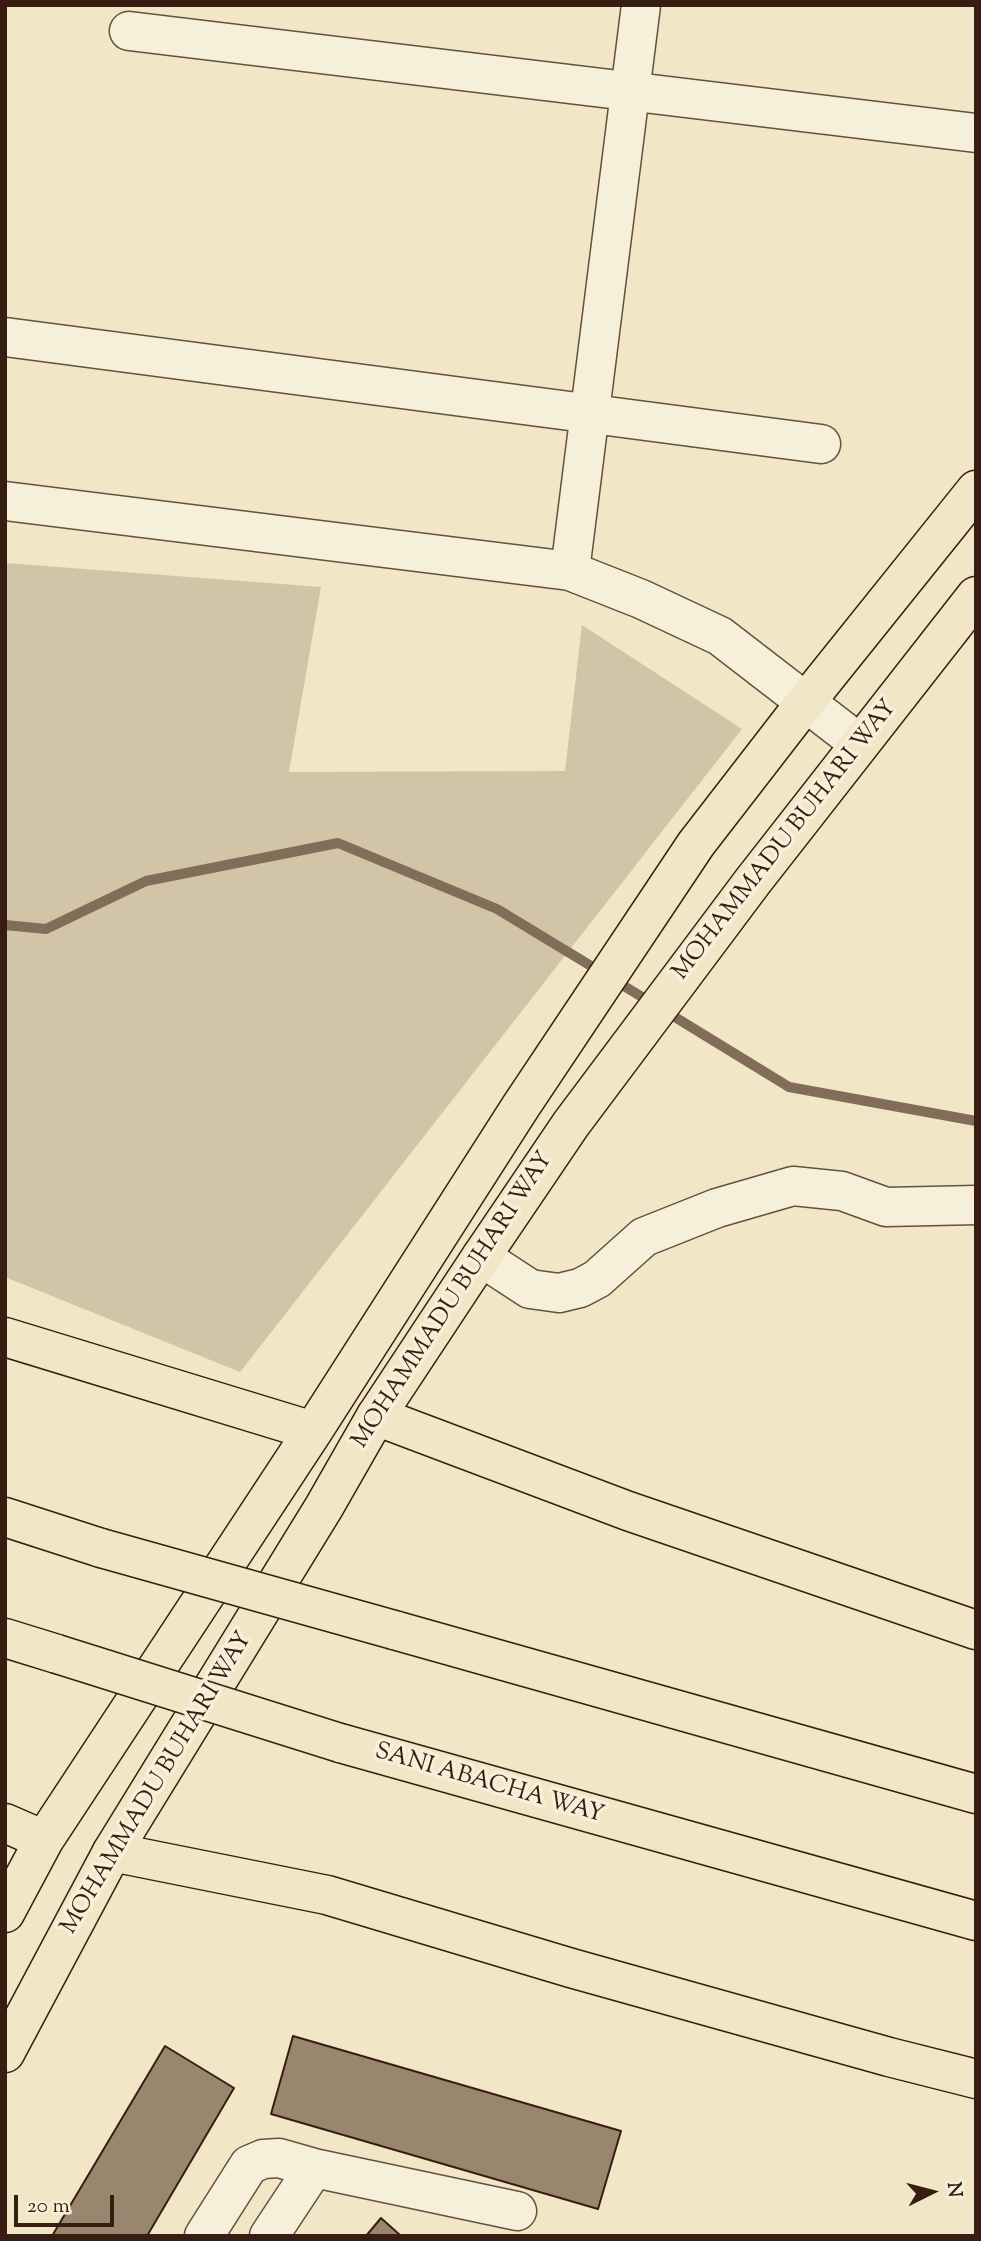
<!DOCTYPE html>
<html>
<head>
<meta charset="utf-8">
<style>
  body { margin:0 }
  #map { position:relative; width:981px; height:2241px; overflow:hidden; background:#f1e6c5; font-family:"Sorts Mill Goudy",serif }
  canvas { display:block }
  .frame { position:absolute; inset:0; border:7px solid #381e12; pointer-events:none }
  .north { position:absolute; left:897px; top:2157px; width:70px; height:70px; -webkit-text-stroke:5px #f6efd9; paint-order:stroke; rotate:84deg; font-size:19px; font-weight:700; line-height:28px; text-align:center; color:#381e12 }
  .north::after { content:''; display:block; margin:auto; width:24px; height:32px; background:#381e12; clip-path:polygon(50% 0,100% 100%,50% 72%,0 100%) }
  .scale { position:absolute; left:14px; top:2195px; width:100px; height:32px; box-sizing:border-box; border:4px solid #381e12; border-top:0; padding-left:9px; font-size:21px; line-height:24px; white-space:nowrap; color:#381e12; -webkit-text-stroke:5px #f6efd9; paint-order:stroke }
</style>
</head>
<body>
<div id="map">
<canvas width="981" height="2241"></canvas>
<div class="frame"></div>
<div class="north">N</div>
<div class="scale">20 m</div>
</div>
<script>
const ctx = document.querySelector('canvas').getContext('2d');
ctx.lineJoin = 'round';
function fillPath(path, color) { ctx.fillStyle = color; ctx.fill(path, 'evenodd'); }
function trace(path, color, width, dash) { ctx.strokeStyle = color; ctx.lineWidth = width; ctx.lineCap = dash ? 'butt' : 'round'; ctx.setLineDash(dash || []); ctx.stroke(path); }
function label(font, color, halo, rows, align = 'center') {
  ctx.font = font + ' "Sorts Mill Goudy",serif'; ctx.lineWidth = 7; ctx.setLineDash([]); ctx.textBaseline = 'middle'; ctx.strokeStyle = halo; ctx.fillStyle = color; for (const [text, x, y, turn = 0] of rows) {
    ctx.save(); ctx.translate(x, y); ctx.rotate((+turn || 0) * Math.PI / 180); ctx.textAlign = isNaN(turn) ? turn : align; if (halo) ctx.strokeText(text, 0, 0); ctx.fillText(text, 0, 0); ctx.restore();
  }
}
const green = new Path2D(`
  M5 563 321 587 289 772 565 771 582 625 742 729 240 1372 5 1277Z`);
const stream = new Path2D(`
  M5 925 46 929 146 881 338 843 497 909 601 972
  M614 980 652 1003
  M665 1011 789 1087 976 1121`);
const building = new Path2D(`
  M293 2036 621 2131 598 2209 271 2114Z
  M165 2046 234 2088 147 2236H52Z
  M381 2218 401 2236H366Z`);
const minor = new Path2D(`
  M129 31 976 133
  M5 337 821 444
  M5 501 570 571 641 599 720 636 860 744
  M570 571 641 5
  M481 1257 530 1289 559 1293 580 1288 597 1279 644 1237 717 1208 793 1186 842 1191 886 1207 976 1205
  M204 2236 249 2165 263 2159 279 2158 314 2168
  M269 2236 314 2168 517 2211`);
const major = new Path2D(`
  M5 1337 313 1431
  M5 1823 44 1840
  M5 1913 44 1840 313 1431 521 1106 696 844 805 703 976 490
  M5 2053 112 1852 324 1507 376 1416 481 1257 571 1124 753 881 976 596`);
const highway = new Path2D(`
  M376 1416 628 1511 976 1630
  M5 1517 101 1548
  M394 1630 976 1794
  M5 1638 57 1654
  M340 1743 976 1921
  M112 1852 327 1895 571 1968 889 2057 976 2079`);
const highwayBridge = new Path2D(`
  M101 1548 394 1630
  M57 1654 340 1743`);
const streetNames = [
  ["MOHAMMADU BUHARI WAY",786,841,-52],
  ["MOHAMMADU BUHARI WAY",454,1301,-57],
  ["MOHAMMADU BUHARI WAY",158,1784,-59],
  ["SANI ABACHA WAY",489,1785,16]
];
fillPath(green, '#d2c4a7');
trace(stream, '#816d59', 10);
fillPath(building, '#98866f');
trace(building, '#381e12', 2);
trace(minor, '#66503f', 41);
trace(major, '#381e12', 41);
trace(highway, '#381e12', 41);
trace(minor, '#f6efd9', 38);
trace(major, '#f1e6c5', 38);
trace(highway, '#f1e6c5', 38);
trace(highwayBridge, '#381e12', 41, []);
trace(highwayBridge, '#f1e6c5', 38);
label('24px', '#381e12', '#f6efd9', streetNames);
</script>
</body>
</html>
